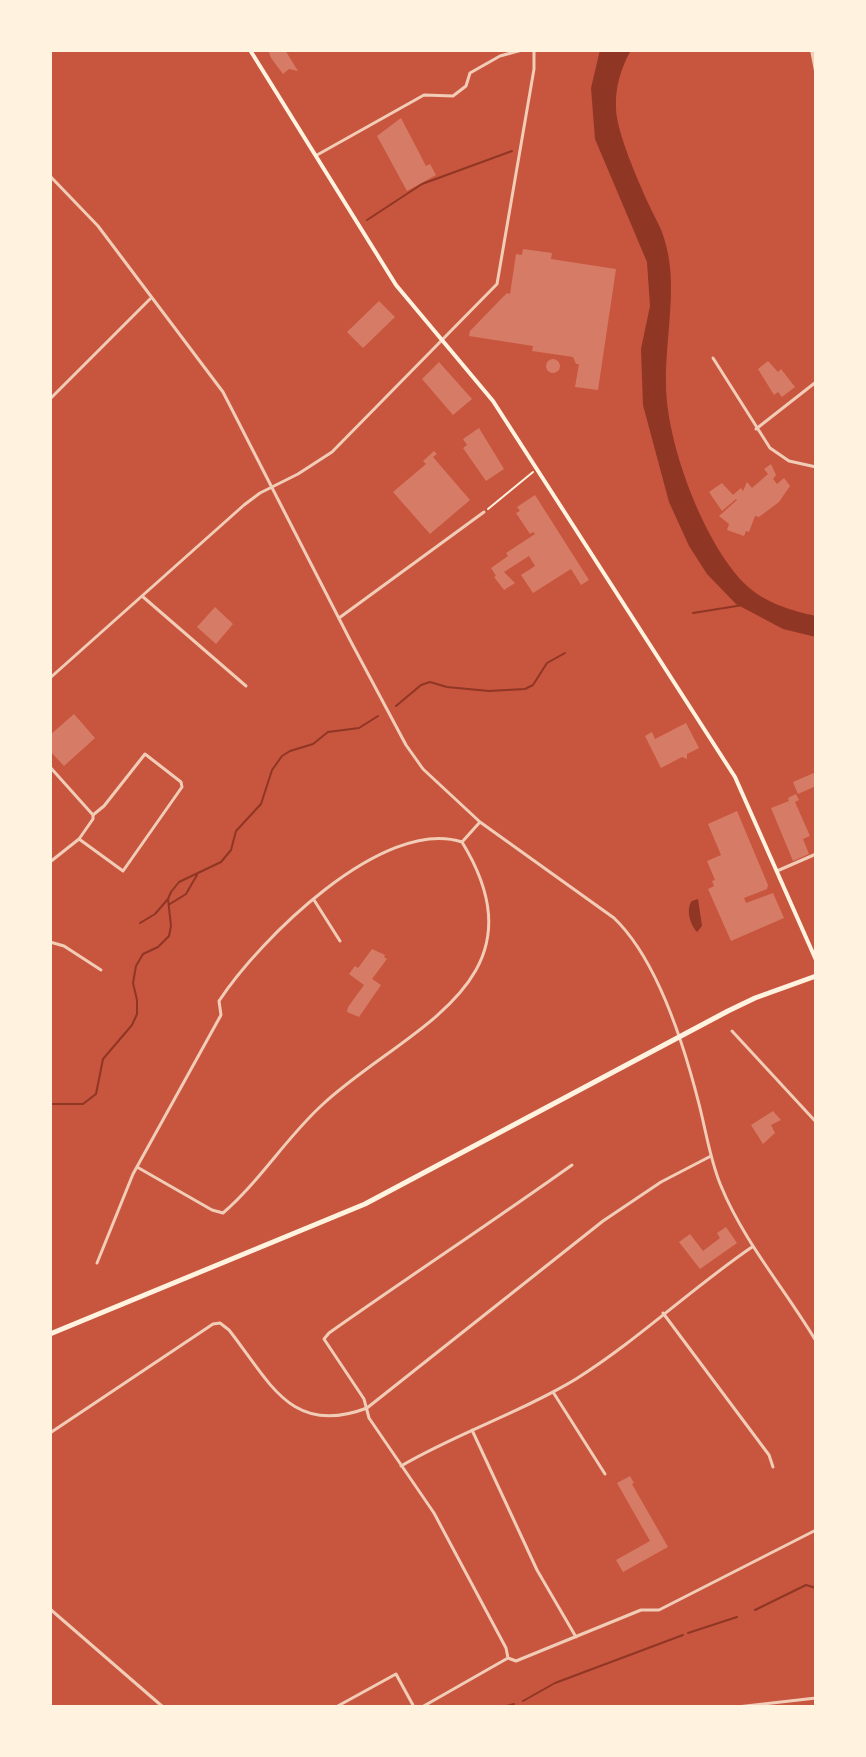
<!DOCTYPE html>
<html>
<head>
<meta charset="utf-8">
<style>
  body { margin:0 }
  #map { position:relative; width:866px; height:1757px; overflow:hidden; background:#c8553d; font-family:Arial,sans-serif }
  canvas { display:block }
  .frame { position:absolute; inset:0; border:52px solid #fff3e0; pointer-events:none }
</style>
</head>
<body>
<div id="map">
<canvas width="866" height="1757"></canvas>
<div class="frame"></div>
</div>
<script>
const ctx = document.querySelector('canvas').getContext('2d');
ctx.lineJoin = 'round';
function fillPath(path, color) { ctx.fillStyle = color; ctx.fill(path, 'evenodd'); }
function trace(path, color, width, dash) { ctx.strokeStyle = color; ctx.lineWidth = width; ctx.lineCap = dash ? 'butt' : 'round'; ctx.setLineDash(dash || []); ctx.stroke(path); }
const water = new Path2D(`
  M600 50H631C621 68 615 87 616 108 616 131 639 183 649 205 654 216 661 227 664 238 679 284 665 336 666 384 666 442 703 542 745 584 763 602 792 611 816 616V637L783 629 736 604 707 574 689 546 669 502 643 405 641 349 650 306 647 262 595 139 591 88Z
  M698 899 702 926 697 932C691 926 685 909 692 901Z`);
const stream = new Path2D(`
  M367 220 422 184 512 151
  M693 613 743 605
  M396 706 421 685 430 682 447 687 489 691 525 689 533 685 547 663 565 653
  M170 904 186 894 197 875
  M140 923 155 914 168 899
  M50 1104H83L96 1094 103 1059 132 1025 137 1014V1000L133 983 136 966 143 954 158 947 169 936 171 926 168 899 171 892 179 882 221 862 231 850 236 831 261 804 272 770 282 756 290 751 313 744 328 732 359 728 378 716
  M755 1610 806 1585 816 1588
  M688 1633 737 1617
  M523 1701 555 1683 683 1635
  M507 1706 514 1704`);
const building = new Path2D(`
  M268 50H285L298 71 289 69 283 74 271 58Z
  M401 118 426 166 430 164 436 175 407 191 377 136Z
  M523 249 552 253 551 259 616 269 598 390 575 387 579 364H576L573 357 532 351 533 346 469 336 470 331 501 299 507 293 510 294 516 254 522 255Z
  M379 301 395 317 363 348 347 332Z
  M546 366a7 7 0 1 1 14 0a7 7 0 1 1-14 0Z
  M768 361 778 372 781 369 795 387 782 397 778 392 774 395 758 369Z
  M439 362 472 399 453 415 422 379Z
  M479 428 504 469 486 481 463 448 467 445 463 439Z
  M434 451 437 454 433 457 470 500 430 534 393 492 426 464 423 461Z
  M771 464 776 475 773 479 777 484 784 478 790 486 779 502 759 517 755 516 749 532 746 531 744 536 727 530 729 524 719 516 737 500 736 499 722 511 709 492 722 483 733 495 741 488 743 491 747 482 752 488 768 474 764 469Z
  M535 495 589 580 581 585 571 569 533 593 521 575 535 566 529 556 504 572 515 583 504 590 494 577 496 576 491 568 508 556 506 553 535 534 533 532 530 534 516 513 520 511 517 507Z
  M215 607 233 624 216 644 197 627Z
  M74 714 95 738 64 766 50 751V735Z
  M686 723 699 748 687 754V759L682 757 661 768 645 736 652 732 655 739Z
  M816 772V786L798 794 793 782Z
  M796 794 799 800 795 802 810 836 803 839 809 854 793 861 771 808 789 801 788 798Z
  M737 811 768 885 767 889 744 898 746 903 773 893 784 918 731 941 708 889 714 886 712 881 715 880 707 861 721 855 708 824Z
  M372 949 385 955 384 957 387 959 372 979 381 985 359 1017 347 1012 348 1007 364 985 349 974 355 966 358 968Z
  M773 1111 781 1120 771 1125 775 1133 763 1144 751 1125Z
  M726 1227 737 1243 700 1269 679 1242 690 1234 703 1251 720 1238 717 1233Z
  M630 1476 634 1483 632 1484 668 1547 623 1572 616 1560 650 1541 617 1483Z`);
const path = new Path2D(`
  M488 509 533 472`);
const minor = new Path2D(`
  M317 155 424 95 453 96 466 86 470 73 500 56 522 50
  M50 176 98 226 223 392 350 640 406 745 423 769 480 822 614 918C658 960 684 1045 699 1104 706 1131 710 1160 721 1186 744 1242 785 1289 816 1341
  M713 358 770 448 789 461 816 467
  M50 399 150 299
  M756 429 816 382
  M142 596 246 686
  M339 618 484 512
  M50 678 244 505 260 493 298 474 332 452 497 284 534 69V50
  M50 767 93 815V819L79 839 123 871 182 787 181 782 145 754 104 806 93 815
  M462 842 480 822
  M50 862 79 839
  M777 871 816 854
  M314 900 340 941
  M50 942 64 946 101 970
  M732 1031 816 1122
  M137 1167 212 1210 223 1213C260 1181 286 1138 322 1105 403 1029 549 984 462 842
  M97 1263 133 1174 221 1015 219 1001C258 941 383 816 462 842
  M663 1313 769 1455 773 1467
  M553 1392 605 1474
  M472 1430 537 1570 576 1637
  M50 1433 213 1324 220 1323 229 1330C270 1382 291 1437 367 1408L603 1221 661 1182 711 1156
  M401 1466C457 1433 520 1413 576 1379 638 1340 692 1288 752 1247
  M50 1609 163 1707
  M508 1658 506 1648 434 1513 369 1418 364 1399 324 1339 329 1333C410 1276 492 1222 572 1165
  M336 1707 396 1674 414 1707
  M422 1707 508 1658 516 1661 641 1610H659L816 1530
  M737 1707 816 1698`);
const tertiary = new Path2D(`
  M812 50 816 71`);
const secondary = new Path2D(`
  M250 50 396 285 493 401 735 777 816 960`);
const primary = new Path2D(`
  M50 1334 365 1204 728 1011 755 998 816 976`);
fillPath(water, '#8f3625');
trace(stream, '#8f3625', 2);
fillPath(building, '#d67c66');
trace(path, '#fff3e0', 2);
trace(minor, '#f1ccb7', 3);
trace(tertiary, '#f1ccb7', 4);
trace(secondary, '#fff3e0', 4);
trace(primary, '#fff3e0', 5);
</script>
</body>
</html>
